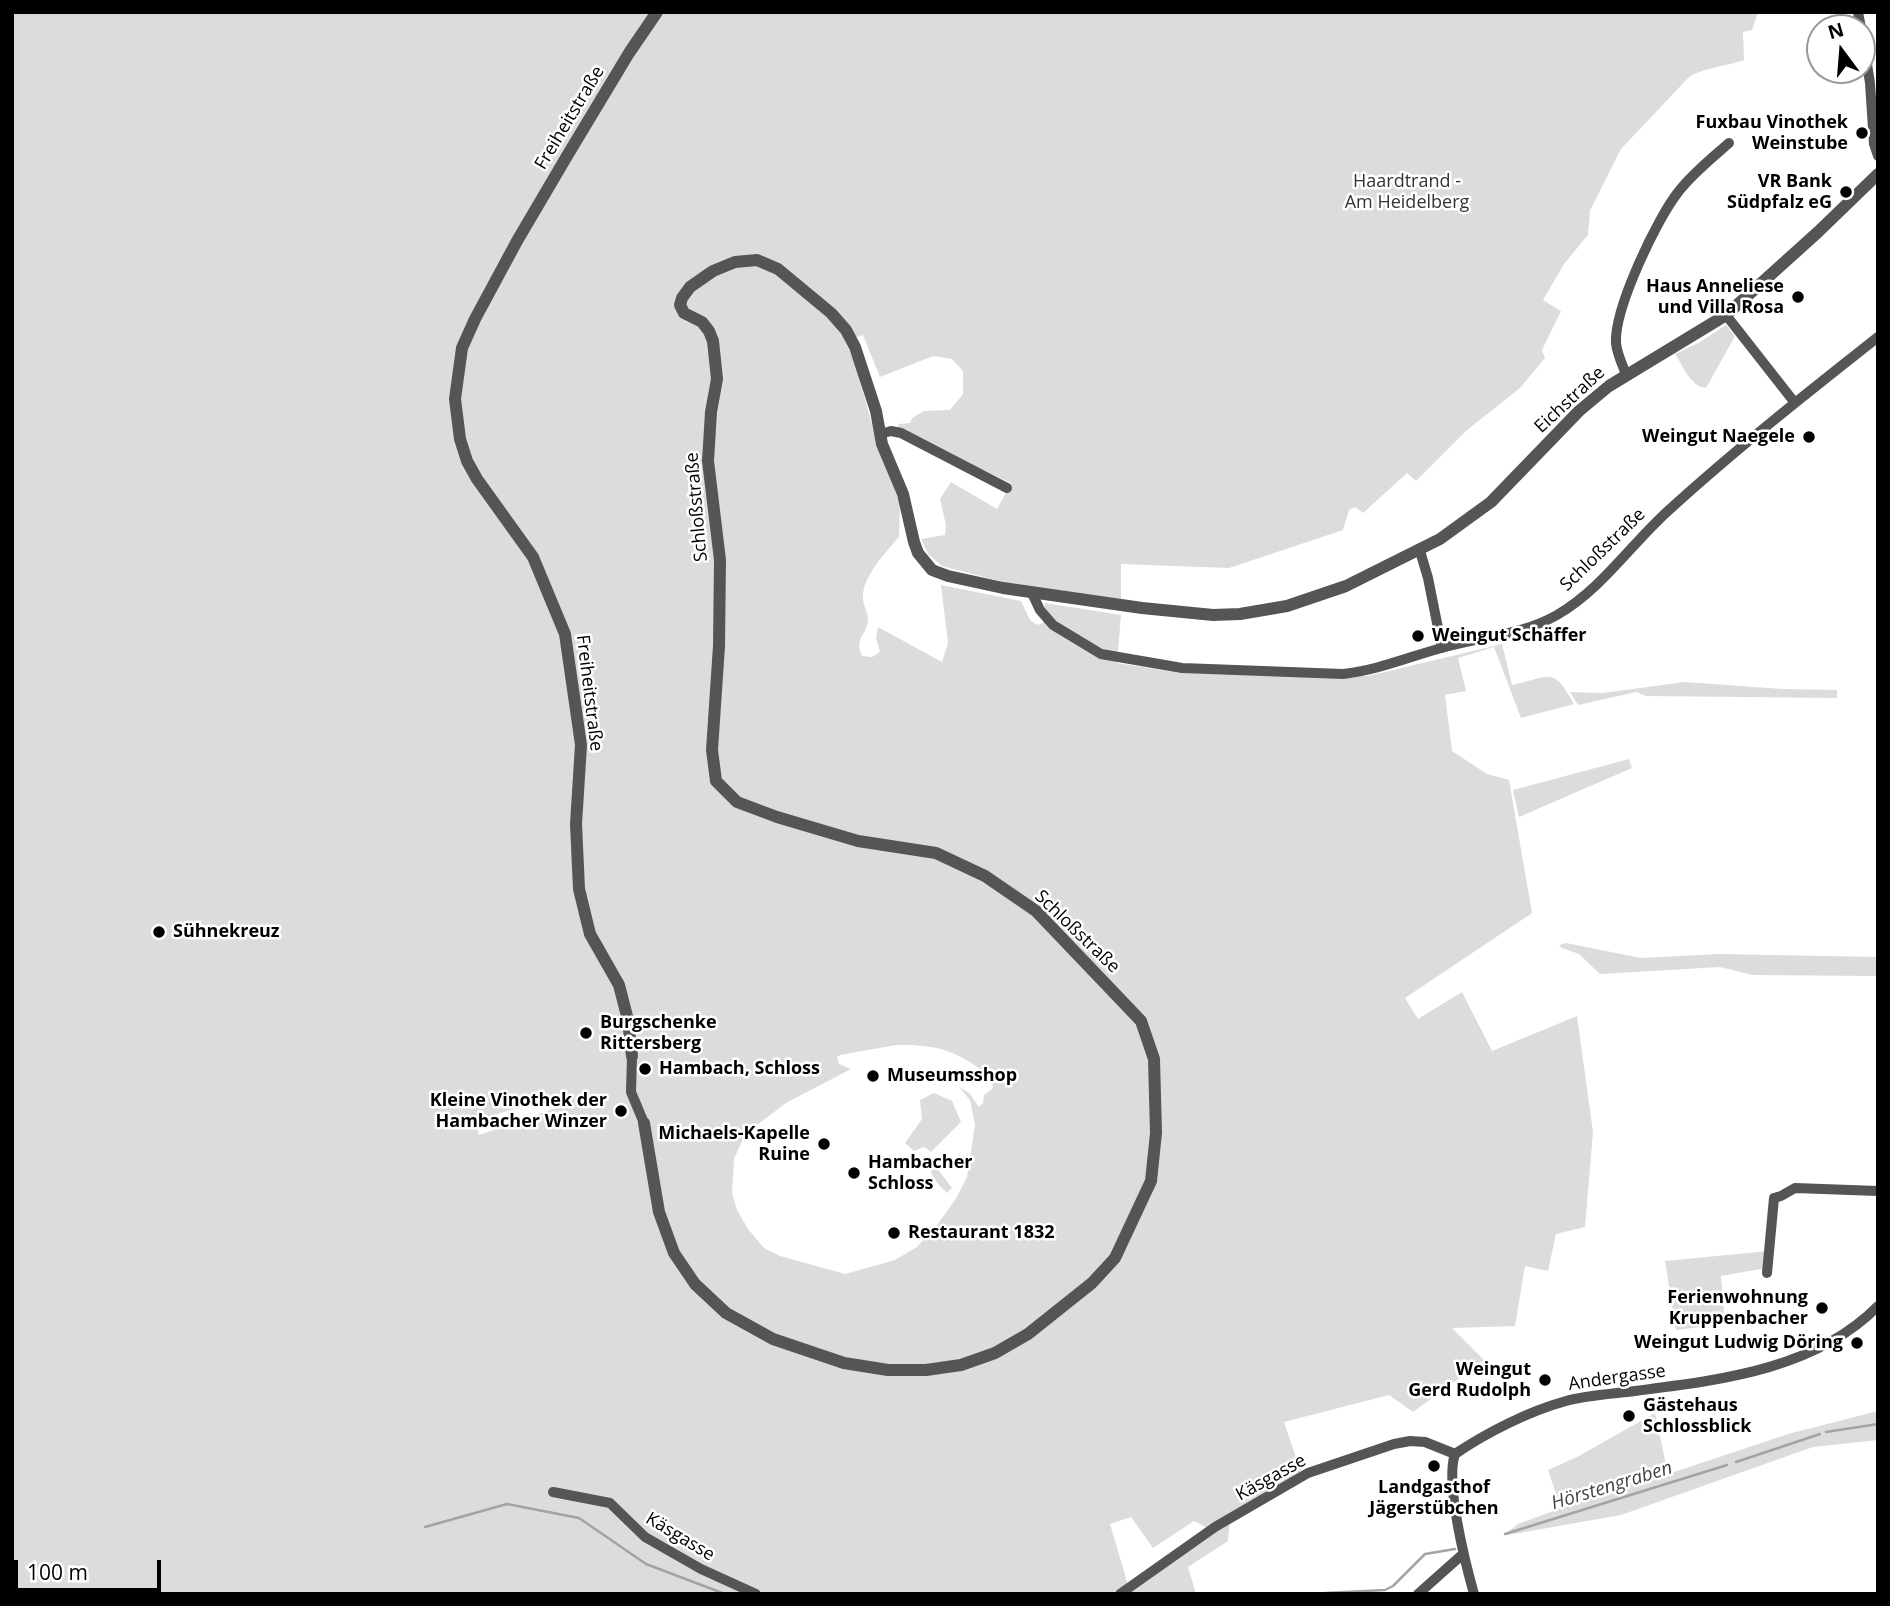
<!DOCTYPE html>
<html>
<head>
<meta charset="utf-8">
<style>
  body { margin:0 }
  #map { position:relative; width:1890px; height:1606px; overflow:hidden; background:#fff; font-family:"Open Sans",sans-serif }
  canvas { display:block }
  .frame { position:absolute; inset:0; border:14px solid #000; pointer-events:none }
  .north { position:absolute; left:1806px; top:14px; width:70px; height:70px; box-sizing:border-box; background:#fff; border:2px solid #999; border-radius:50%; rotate:344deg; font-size:19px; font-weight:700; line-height:28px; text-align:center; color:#000 }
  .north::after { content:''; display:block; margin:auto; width:24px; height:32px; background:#000; clip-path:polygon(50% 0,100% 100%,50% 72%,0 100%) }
  .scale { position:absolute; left:14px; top:1560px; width:147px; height:32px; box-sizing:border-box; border:4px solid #000; border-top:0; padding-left:9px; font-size:21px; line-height:24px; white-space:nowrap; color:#000; -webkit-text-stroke:5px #fff; paint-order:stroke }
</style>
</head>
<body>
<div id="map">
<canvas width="1890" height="1606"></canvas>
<div class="frame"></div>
<div class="north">N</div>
<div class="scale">100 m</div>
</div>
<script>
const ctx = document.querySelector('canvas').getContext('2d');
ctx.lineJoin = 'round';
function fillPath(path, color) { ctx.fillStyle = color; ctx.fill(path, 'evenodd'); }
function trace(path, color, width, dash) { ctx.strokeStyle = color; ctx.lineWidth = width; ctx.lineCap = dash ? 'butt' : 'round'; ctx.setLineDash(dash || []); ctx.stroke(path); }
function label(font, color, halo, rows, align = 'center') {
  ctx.font = font + ' "Open Sans",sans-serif'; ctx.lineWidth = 5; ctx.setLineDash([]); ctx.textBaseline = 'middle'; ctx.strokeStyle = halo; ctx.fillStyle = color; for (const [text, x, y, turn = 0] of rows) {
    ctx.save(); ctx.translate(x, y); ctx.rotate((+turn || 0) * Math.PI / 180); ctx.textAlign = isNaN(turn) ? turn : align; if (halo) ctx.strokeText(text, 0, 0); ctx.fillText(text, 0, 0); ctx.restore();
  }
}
const green = new Path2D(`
  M12 12H1758L1752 30 1743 32 1744 60C1727 66 1705 68 1690 76L1621 149 1590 211 1588 235 1564 264 1543 300 1561 311 1542 350 1545 358 1520 388 1467 430 1416 481 1407 473 1363 513 1355 507 1349 510 1343 530 1229 568 1121 564V599L1003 582 942 566 928 554 921 539 945 535 946 525 940 499 951 482 997 509 1011 483 897 429 899 424 910 423 912 418 924 411 950 410 963 394V371L952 359 933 356 880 377 863 335 845 341 855 363 879 450 900 504 899 537C886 552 862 577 863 598 863 605 868 612 868 619 867 636 854 637 862 656L872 657 880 652 876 638 878 627 942 662 948 643 941 585 1021 601 1030 620 1037 625 1043 623 1045 603 1121 615 1117 663 1180 673 1368 676 1502 644 1512 685C1551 676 1553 666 1574 704L1521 718 1494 647 1458 658 1466 691 1445 695 1452 751 1487 774 1509 780 1532 913 1405 998 1418 1019 1462 992 1492 1051 1577 1016 1593 1132 1585 1227 1556 1234 1548 1271 1525 1266 1515 1326 1452 1328 1484 1360 1413 1412 1389 1395 1284 1422 1301 1472 1209 1529 1194 1521 1153 1548 1131 1517 1110 1524 1128 1585 1110 1594H12ZM896 1045C929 1045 949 1047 977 1067 985 1073 992 1077 993 1088L984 1095 983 1103 979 1107 969 1093 959 1087 970 1100 975 1125 967 1177 955 1200 937 1225 917 1247 895 1260 845 1274 780 1256 764 1248 748 1229 737 1210 732 1193 734 1159 745 1134 786 1103 851 1069 839 1064 837 1057 840 1055ZM569 1094 572 1102 479 1135 476 1121 542 1100Z
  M1726 325 1735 336 1706 388C1691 387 1683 366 1675 354L1700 342Z
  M1685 682 1782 689 1837 690V698L1646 696 1636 692 1578 705 1570 692 1603 693Z
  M1629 759 1632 768 1519 817 1513 790Z
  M1566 943 1641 958 1719 954 1878 957V976L1753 975 1720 967 1600 974 1579 954 1562 948 1559 945Z
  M934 1093 952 1101 961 1122 931 1152 924 1147 914 1151 905 1143 922 1119 920 1100Z
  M931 1160 952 1188 947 1193C938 1184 927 1174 931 1160Z
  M1769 1251 1768 1271 1760 1269 1721 1276 1725 1324 1676 1330 1665 1261Z
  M1878 1411V1440L1813 1447 1621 1515 1508 1535 1505 1534 1518 1524 1561 1508 1548 1470 1577 1457 1655 1413 1668 1474 1788 1434Z
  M1230 1520 1228 1541 1188 1567 1196 1594H1124Z`);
const stream = new Path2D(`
  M1826 1432 1878 1424
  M1736 1462 1820 1434
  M425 1527 507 1504 579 1518 646 1564 725 1594
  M1505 1534 1727 1465
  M1325 1593 1385 1590 1393 1586 1425 1554 1455 1549`);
const minor = new Path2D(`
  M1858 12 1861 28
  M1862 33 1870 83 1874 144 1878 156
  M1726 315 1795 403
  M1626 374C1622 364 1617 354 1616 343 1614 309 1657 218 1679 191 1693 173 1712 158 1729 143
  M880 434 891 431 901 433 1007 488
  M1420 551 1428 578 1442 648
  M1031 591 1040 610 1053 625 1101 654 1182 668 1343 674C1379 670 1411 656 1445 647 1484 636 1522 635 1557 615 1602 589 1631 544 1669 510 1736 449 1807 393 1878 337
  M632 1056 631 1092 644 1123
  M1767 1273 1774 1198 1781 1196 1795 1188 1878 1191
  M553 1492 610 1503 645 1537 701 1569 756 1594
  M1120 1594 1215 1527 1308 1473 1394 1444 1410 1441 1425 1442 1455 1454
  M1418 1594 1463 1554
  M1474 1594C1465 1562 1445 1483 1455 1454 1486 1433 1529 1411 1566 1401 1588 1395 1612 1394 1635 1391 1719 1380 1815 1370 1878 1306`);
const tertiary = new Path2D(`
  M632 1056 628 1020 619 985 590 934 579 889 576 824 581 745 565 634 533 557 477 479 467 461 460 439 455 399 462 348 475 319 517 241 567 156 629 53 657 12
  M644 1123 659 1212 674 1253 695 1284 726 1313 773 1339 844 1363 888 1370H926L961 1365 995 1353 1028 1334 1092 1283 1115 1258 1151 1181 1156 1133 1154 1059 1141 1021 1036 911 985 876 936 853 858 841 777 817 737 802 716 781 712 750 719 646 720 560 708 461 711 412 717 379 713 341 709 331 702 322 684 313 680 305 682 298 690 287 713 271 735 262 757 260 778 269 831 313 846 330 855 347 876 411 882 444 903 494 914 542 918 553 932 570 948 576 1003 588 1142 608 1213 615 1240 614 1287 606 1346 586 1440 539 1491 502 1579 411 1609 386 1726 315 1818 232 1878 174`);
const markers = [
  [1862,133,7,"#000"],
  [1846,192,7,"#000"],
  [1798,297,7,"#000"],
  [1809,437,7,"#000"],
  [1418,636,7,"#000"],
  [159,932,7,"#000"],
  [586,1033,7,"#000"],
  [645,1069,7,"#000"],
  [873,1076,7,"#000"],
  [621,1111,7,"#000"],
  [824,1144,7,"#000"],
  [854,1173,7,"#000"],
  [894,1233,7,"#000"],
  [1822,1308,7,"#000"],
  [1857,1343,7,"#000"],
  [1545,1380,7,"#000"],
  [1629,1416,7,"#000"],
  [1434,1466,7,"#000"]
];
const streetNames = [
  ["Freiheitstraße",570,118,-59],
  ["Eichstraße",1570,400,-43],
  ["Schloßstraße",697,507,-95],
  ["Schloßstraße",1603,550,-44],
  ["Freiheitstraße",589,693,83],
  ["Schloßstraße",1077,932,44],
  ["Andergasse",1617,1378,-8],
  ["Käsgasse",1271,1478,-29],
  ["Käsgasse",680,1537,31]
];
const poiNames = [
  ["Fuxbau Vinothek",1848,123],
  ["Weinstube",1848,144],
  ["VR Bank",1832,182],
  ["Südpfalz eG",1832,203],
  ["Haus Anneliese",1784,287],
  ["und Villa Rosa",1784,308],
  ["Weingut Naegele",1795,437],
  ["Weingut Schäffer",1432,636,"left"],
  ["Sühnekreuz",173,932,"left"],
  ["Burgschenke",600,1023,"left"],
  ["Rittersberg",600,1044,"left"],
  ["Hambach, Schloss",659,1069,"left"],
  ["Museumsshop",887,1076,"left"],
  ["Kleine Vinothek der",607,1101],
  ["Hambacher Winzer",607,1122],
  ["Michaels-Kapelle",810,1134],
  ["Ruine",810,1155],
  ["Hambacher",868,1163,"left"],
  ["Schloss",868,1184,"left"],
  ["Restaurant 1832",908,1233,"left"],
  ["Ferienwohnung",1808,1298],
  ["Kruppenbacher",1808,1319],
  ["Weingut Ludwig Döring",1843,1343],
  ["Weingut",1531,1370],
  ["Gerd Rudolph",1531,1391],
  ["Gästehaus",1643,1406,"left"],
  ["Schlossblick",1643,1427,"left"],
  ["Landgasthof",1434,1488,"center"],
  ["Jägerstübchen",1434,1509,"center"]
];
const parkNames = [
  ["Haardtrand -",1407,182],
  ["Am Heidelberg",1407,203]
];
const waterNames = [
  ["Hörstengraben",1612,1486,-17]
];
fillPath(green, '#dcdcdc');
trace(stream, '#a3a3a3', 2.5);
trace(minor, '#555', 10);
trace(tertiary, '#555', 12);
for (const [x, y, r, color] of markers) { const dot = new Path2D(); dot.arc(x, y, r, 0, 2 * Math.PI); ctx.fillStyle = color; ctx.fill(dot); trace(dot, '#fff', 2.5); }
label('18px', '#000', '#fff', streetNames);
label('bold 18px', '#000', '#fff', poiNames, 'right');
label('18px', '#333', '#fff', parkNames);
label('italic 19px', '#444', '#fff', waterNames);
</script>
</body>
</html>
